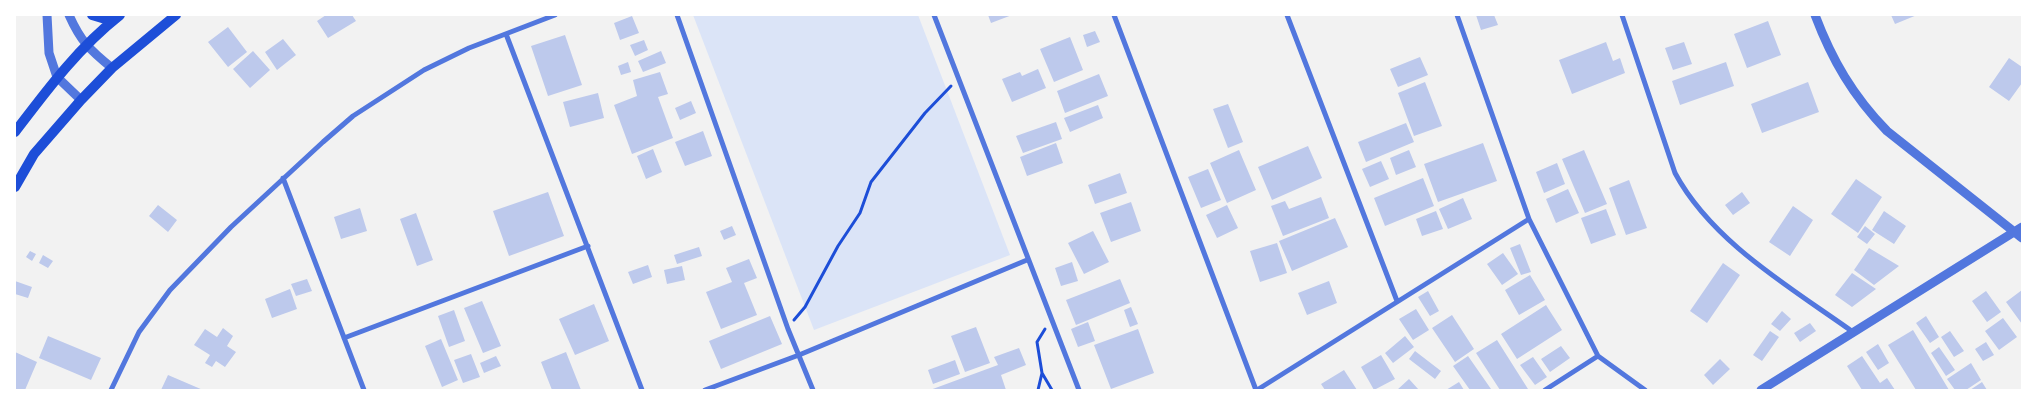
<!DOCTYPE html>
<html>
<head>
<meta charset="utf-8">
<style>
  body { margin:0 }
  #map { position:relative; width:2037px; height:405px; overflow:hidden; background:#f2f2f2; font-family:Raleway,sans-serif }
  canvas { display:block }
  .frame { position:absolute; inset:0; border:16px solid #fff; pointer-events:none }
</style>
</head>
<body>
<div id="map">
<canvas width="2037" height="405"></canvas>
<div class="frame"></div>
</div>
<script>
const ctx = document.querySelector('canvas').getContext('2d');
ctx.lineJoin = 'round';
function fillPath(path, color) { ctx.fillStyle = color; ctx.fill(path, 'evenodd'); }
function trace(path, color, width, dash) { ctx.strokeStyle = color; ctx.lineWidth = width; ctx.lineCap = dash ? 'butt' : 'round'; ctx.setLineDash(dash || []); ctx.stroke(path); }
const green = new Path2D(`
  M693 15H918L1010 255 814 330Z`);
const building = new Path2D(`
  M326 15H352L356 21 328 38 317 21Z
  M988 15H1012L991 23Z
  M1476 15H1494L1498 25 1481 30Z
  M1891 15H1917L1895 24Z
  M632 16 639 33 620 40 614 23Z
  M1768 21 1781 55 1747 68 1734 34Z
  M228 27 247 52 228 67 208 42Z
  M1095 31 1100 42 1087 47 1083 35Z
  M565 35 582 85 548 96 531 46Z
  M1070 37 1083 70 1054 82 1040 49Z
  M283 39 296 55 277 70 265 52Z
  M644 40 648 50 635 56 630 45Z
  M1606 42 1613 61 1620 58 1625 73 1572 94 1559 60Z
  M1684 42 1692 64 1673 70 1665 48Z
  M253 51 270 70 250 88 233 69Z
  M661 51 666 63 643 72 638 61Z
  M1420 57 1428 75 1398 87 1390 69Z
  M2009 58 2022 67V83L2009 101 1989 87Z
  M628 62 631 72 621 75 618 66Z
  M1726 62 1734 86 1680 105 1672 81Z
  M1038 69 1046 88 1012 102 1002 79 1020 72 1022 76Z
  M660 72 668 94 658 97 673 138 632 154 614 105 637 96 633 80Z
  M1099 74 1108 96 1065 113 1057 91Z
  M1425 82 1442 126 1414 136 1398 93Z
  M1808 82 1819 112 1762 133 1751 104Z
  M598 93 604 118 570 127 563 102Z
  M691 101 696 113 680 120 675 108Z
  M1228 104 1243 142 1228 148 1213 109Z
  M1098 105 1103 118 1070 132 1064 118Z
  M1056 122 1062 139 1023 153 1016 136Z
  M1406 123 1414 142 1366 162 1358 142Z
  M703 131 712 156 685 166 675 142Z
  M1056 143 1063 163 1027 176 1020 157Z
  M1483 143 1497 181 1438 202 1424 164Z
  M1308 146 1322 178 1272 200 1258 167Z
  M653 149 662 172 646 179 637 156Z
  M1239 150 1256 190 1227 203 1210 163Z
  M1409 150 1416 167 1396 175 1390 158Z
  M1584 150 1607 204 1585 213 1562 159Z
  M1381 161 1389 179 1370 187 1362 169Z
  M1557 163 1565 184 1544 193 1536 172Z
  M1208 169 1221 200 1201 208 1188 177Z
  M1120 173 1127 193 1095 204 1088 185Z
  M1423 178 1434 206 1385 226 1374 198Z
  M1856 179 1882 197 1858 233 1831 214Z
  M1629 180 1647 228 1626 235 1609 188Z
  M1568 189 1579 213 1556 223 1546 199Z
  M548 192 564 236 509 256 493 211Z
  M1742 192 1750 203 1733 215 1725 205Z
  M1321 197 1329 218 1283 236 1271 206 1285 201 1289 209Z
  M1463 198 1472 219 1448 229 1439 209Z
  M1131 202 1141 231 1111 242 1100 213Z
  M158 205 177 220 168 232 149 216Z
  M1227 205 1238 228 1217 238 1206 215Z
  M1793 206 1813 220 1790 256 1769 242Z
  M360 208 367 231 341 239 334 217Z
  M1606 209 1616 235 1591 244 1581 218Z
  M1436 211 1443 229 1422 236 1416 219Z
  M1884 211 1906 226 1894 244 1872 230Z
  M416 213 433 260 417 266 400 219Z
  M1335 218 1348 247 1292 271 1279 241Z
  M732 226 736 235 724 240 720 231Z
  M1865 226 1875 234 1867 244 1857 237Z
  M1093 231 1109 262 1084 274 1068 243Z
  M1277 243 1287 273 1260 282 1250 251Z
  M1520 244 1531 272 1521 275 1510 248Z
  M699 247 702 256 677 264 674 255Z
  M1869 248 1899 266 1874 285 1854 270Z
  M30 251 36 254 32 261 26 257Z
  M1503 253 1518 274 1502 285 1487 264Z
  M43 255 53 261 48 268 39 263Z
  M749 259 757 278 744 283 757 315 721 329 706 292 732 282 726 268Z
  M1072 262 1078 281 1061 286 1055 268Z
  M1723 263 1740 275 1707 323 1690 311Z
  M648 265 652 277 633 284 628 272Z
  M682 266 685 280 667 284 664 270Z
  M1852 273 1876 289 1852 307 1835 295Z
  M1530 275 1545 300 1519 315 1505 290Z
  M307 279 312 291 296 296 291 284Z
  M1120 279 1130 303 1076 325 1066 300Z
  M15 281 32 287 28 298 15 294Z
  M1329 281 1337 303 1307 315 1298 293Z
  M290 289 297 309 272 318 265 299Z
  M2022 290V324L2006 302Z
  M1428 291 1439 311 1430 316 1418 297Z
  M1986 291 2001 312 1987 322 1972 301Z
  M482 301 501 346 483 353 464 308Z
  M594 304 609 341 575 355 559 319Z
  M1546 305 1562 330 1517 359 1501 334Z
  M1131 307 1138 324 1130 327 1124 310Z
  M1416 309 1429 330 1413 340 1399 319Z
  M454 310 465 341 449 347 438 316Z
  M1782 311 1791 319 1780 331 1771 324Z
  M1452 315 1474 349 1455 362 1432 328Z
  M770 316 782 344 721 369 709 341Z
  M1926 316 1939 337 1930 343 1916 323Z
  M2003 318 2017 337 1999 350 1985 331Z
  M1088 322 1095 341 1078 347 1071 329Z
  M1810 323 1816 331 1800 342 1794 333Z
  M976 327 990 363 965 372 951 336Z
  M223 328 233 336 227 346 236 352 225 367 216 361 212 367 205 363 210 355 194 345 205 329 217 337Z
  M1138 329 1154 373 1111 389 1094 345Z
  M1913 330 1949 390H1916L1888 345Z
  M1770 331 1779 337 1762 361 1753 355Z
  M1950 331 1964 351 1954 357 1941 337Z
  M48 336 101 358 91 380 39 358Z
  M1405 336 1414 347 1393 363 1385 353Z
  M441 339 458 380 442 387 425 346Z
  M1497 340 1528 389 1526 390H1500L1476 353Z
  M1986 342 1994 355 1983 361 1975 349Z
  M1878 344 1889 363 1878 370 1866 352Z
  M1561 346 1570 358 1550 372 1541 359Z
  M1939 347 1955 370 1946 376 1931 353Z
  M1019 348 1026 365 1001 375 1006 390H930L998 365 994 357Z
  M1415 351 1441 371 1435 379 1409 359Z
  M15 352 37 362 25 390H15Z
  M566 352 581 390H552L541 362Z
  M471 354 480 377 463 383 454 360Z
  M1381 355 1395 379 1374 390 1361 367Z
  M496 356 501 366 484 373 480 363Z
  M1468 356 1491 389 1489 390H1470L1453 366Z
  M1862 356 1880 383 1887 378 1895 390H1862L1847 366Z
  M1533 357 1547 377 1535 385 1520 365Z
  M1720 359 1730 369 1713 385 1704 375Z
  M955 360 960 374 933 384 928 370Z
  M1971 363 1981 380 1966 390H1955L1947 379Z
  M1344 370 1357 390H1325L1321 384Z
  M168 375 203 390H161Z
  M1409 379 1419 390H1397Z
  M1459 382 1464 390H1446Z
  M1982 382 1987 390H1970Z`);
const path = new Path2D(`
  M794 320 805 307 838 246 860 213 871 182 925 113 951 86
  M1045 329 1037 342 1042 373 1052 390
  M1038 390 1042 373`);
const minor = new Path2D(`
  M677 15 788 329 813 390
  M934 15 1079 390
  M1114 15 1256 390
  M1287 15 1397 301
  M1457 15 1529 219 1598 356 1645 390
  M1622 15 1675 173C1712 242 1790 287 1853 332
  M506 34 642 390
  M283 178 364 390
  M344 338 588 246
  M111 390 139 332 170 290 231 227 323 142 353 116 424 70 469 48 555 15
  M705 390 799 355 1027 260
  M1257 390 1529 219
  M1545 390 1598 356`);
const tertiary = new Path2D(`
  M47 15 49 53 57 77 81 100
  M69 15C81 42 90 50 112 68
  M1815 15C1832 60 1853 96 1887 131L2022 238
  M1761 390 2022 227`);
const secondary = new Path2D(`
  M92 15 112 21
  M15 132C47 90 78 48 120 15
  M15 187 34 154 81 100 112 68 176 15`);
fillPath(green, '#dbe4f7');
fillPath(building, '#bdc9ec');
trace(path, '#1d4ed8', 3);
trace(minor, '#5277de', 5);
trace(tertiary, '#5277de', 9);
trace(secondary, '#1d4ed8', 10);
</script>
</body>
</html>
